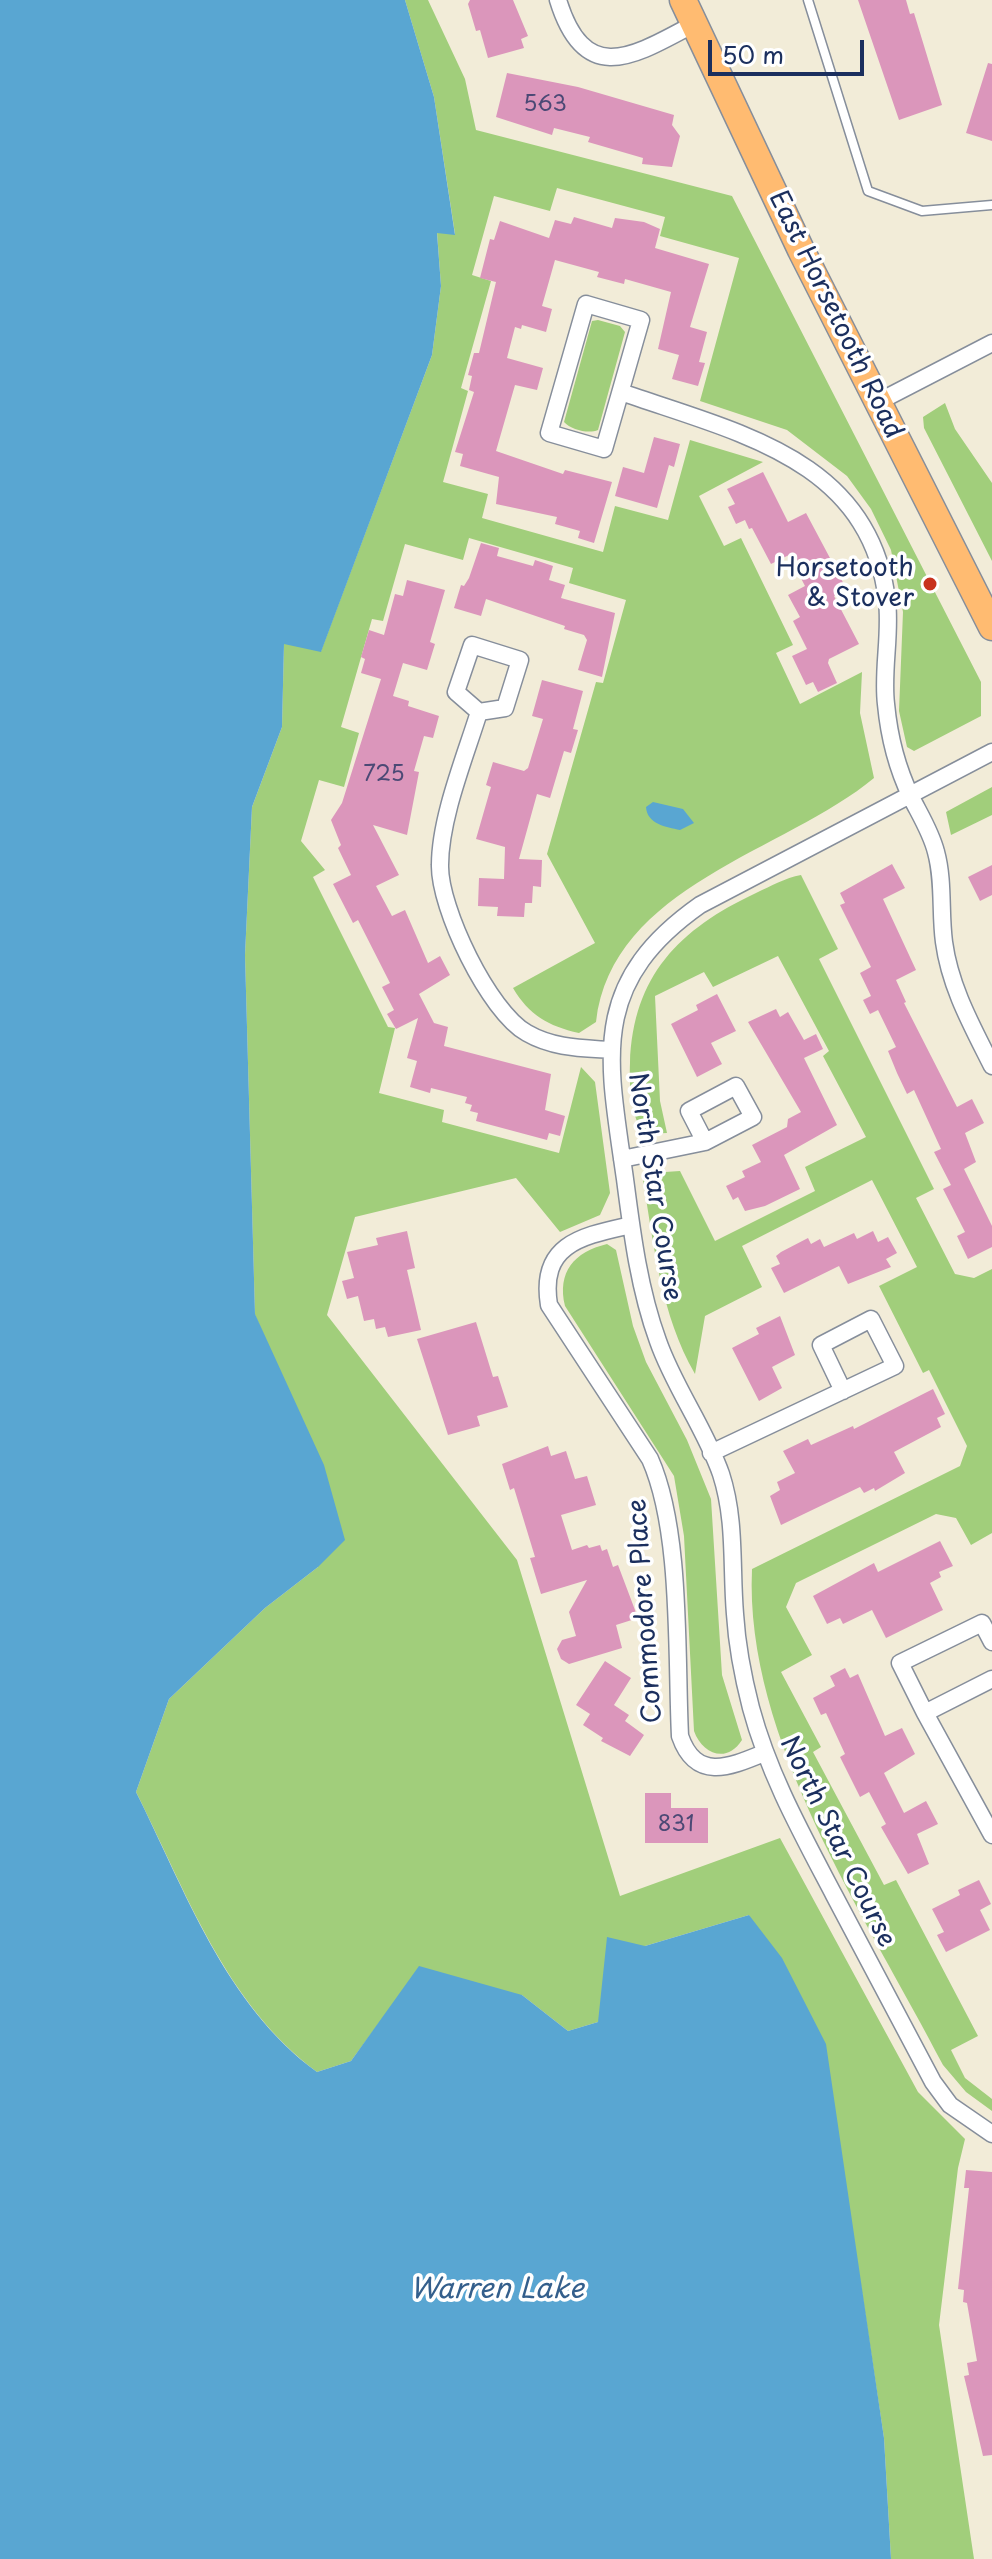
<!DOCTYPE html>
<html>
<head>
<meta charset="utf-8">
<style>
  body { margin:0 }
  #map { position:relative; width:992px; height:2559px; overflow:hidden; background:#f2ecd8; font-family:"Playpen Sans",sans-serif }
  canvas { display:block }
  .scale { position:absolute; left:708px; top:40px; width:156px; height:36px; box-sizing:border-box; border:4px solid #1b2f5e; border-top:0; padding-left:10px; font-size:24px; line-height:28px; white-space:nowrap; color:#1b2f5e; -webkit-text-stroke:6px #fff; paint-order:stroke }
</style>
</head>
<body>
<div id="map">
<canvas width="992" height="2559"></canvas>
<div class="scale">50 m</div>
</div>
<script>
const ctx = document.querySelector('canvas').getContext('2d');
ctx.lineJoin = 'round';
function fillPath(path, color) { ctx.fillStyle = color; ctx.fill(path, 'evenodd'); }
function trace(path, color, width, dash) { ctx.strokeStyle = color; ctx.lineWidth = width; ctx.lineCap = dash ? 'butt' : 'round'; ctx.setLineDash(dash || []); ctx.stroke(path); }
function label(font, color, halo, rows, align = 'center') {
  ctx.font = font + ' "Playpen Sans",sans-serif'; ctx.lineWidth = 7; ctx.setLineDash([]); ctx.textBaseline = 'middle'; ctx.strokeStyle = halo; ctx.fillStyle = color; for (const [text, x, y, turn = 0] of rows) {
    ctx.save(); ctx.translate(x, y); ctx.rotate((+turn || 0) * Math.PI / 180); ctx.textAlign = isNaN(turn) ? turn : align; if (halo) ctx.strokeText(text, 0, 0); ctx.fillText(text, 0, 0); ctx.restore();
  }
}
const green = new Path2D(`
  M405 0H428L465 79 476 130 732 196 981 682V716L914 751 907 747 899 711 903 612 891 550 871 509 847 476 787 430 700 401 739 258 660 236 665 217 557 188 550 211 494 196 472 275 491 281 461 388 468 391 443 482 488 494 482 518 603 552 615 506 668 520 690 440 763 462 699 496 724 546 741 538 793 645 776 653 800 704 862 672 860 713 874 778C785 852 612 885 596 1022L579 1033C548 1026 529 1015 513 988L595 943 547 854 596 682 603 683 626 600 569 583 573 568 469 538 463 560 405 544 383 621 372 619 341 727 359 733 344 787 319 780 301 841 325 870 313 877 388 1027 395 1028 379 1093 444 1110 442 1122 559 1153 581 1067 595 1082 610 1193 600 1215 560 1232 516 1178 355 1217 327 1315 517 1560 620 1896 780 1838 918 2092 965 2139 958 2168 939 2325 974 2559H891L884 2438 846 2187 749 1915 645 1946 598 2022 568 2031 522 1995 379 2023 351 2061 317 2072C225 2004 186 1891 136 1792L169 1699 265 1608 318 1567 284 1382 255 1315 245 955 252 807 282 727 284 643 321 651 432 355 441 286 437 232 455 234 434 97Z
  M598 320 620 326 625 332 598 430C589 434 571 430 564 422L592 321Z
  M945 403 955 429 992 483V561L924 428 923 417Z
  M992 787V815L951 835 946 812Z
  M801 875 838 949 819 959 934 1189 916 1198 955 1274 974 1278 992 1269V1533L971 1545 956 1518 936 1514 796 1583 786 1607 812 1655 781 1672 821 1747 813 1752 884 1885 896 1880 978 2036 951 2050 965 2078 992 2099V2111L966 2092 943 2065C867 1918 744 1739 752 1569L960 1466 967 1446 929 1370 923 1373 879 1286 917 1267 872 1180 742 1246 762 1287 705 1316 695 1374C661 1315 654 1246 643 1180L650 1173 680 1171 715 1241 815 1191 805 1167 866 1137 823 1056 829 1051 778 956 713 987 704 972 655 996 660 1101 667 1133 643 1134C631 1114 629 1086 630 1063 633 976 679 929 756 893 771 886 785 878 801 875Z
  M607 1244 616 1250 633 1326 646 1362 687 1440 711 1499 722 1675 742 1740C727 1764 702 1754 694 1731L684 1536 674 1476 565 1306C557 1272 574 1252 607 1244Z`);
const water = new Path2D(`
  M0 0H405L434 97 455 235 437 233 441 286 432 355 321 652 284 644 282 727 252 807 245 955 255 1314 324 1465 345 1540 318 1567 265 1608 169 1699 136 1792C185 1890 225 2005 317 2072L351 2061 419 1966 522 1995 568 2031 598 2022 607 1937 645 1946 749 1915 782 1958 826 2044 884 2438 891 2559H0Z
  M653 802 683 809 694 823 680 830C666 827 647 824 646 807Z`);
const building = new Path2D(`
  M470 0H513L528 36 521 39 524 48 488 58 480 30 476 31 468 4Z
  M858 0H906L910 14 914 13 942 105 899 120Z
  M988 63 992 64V141L966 133Z
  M507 73 578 87 674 115 672 125 680 136 672 167 642 164 643 158 588 142 590 137 554 128 552 135 496 117Z
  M574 217 612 228 615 218 644 222 660 229 655 248 709 264 690 327 707 332 699 362 705 363 698 386 672 379 679 355 658 349 671 292 625 279 624 284 597 277 599 272 555 260 542 306 552 309 546 332 522 325 521 329 515 327 507 358 543 368 537 390 515 385 496 451 563 474 565 470 612 482 594 543 578 538 580 531 555 524 557 517 496 504 499 477 460 466 463 454 455 452 474 392 469 390 472 376 468 375 474 353H479L496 282 480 278 490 239 494 240 500 221 549 238 555 220 571 224Z
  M654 437 680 444 674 467 669 465 657 508 615 496 623 467 644 473Z
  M763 472 788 522 806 513 847 590 834 596 859 644 829 659 828 663 837 683 818 692 813 682 806 685 792 656 807 649 793 621 800 617 788 595 805 586 789 555 771 564 752 528 749 529 745 520 736 524 728 507 735 504 727 489Z
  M481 543 499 548 497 556 533 566 535 560 553 566 549 580 565 585 561 598 615 613 602 677 578 670 587 640 584 635 564 629 565 626 486 599 481 616 454 608 461 585 464 586 469 578Z
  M407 580 445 590 430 642 435 644 427 670 403 663 393 696 409 701 408 706 439 716 433 738 424 736 414 771 419 772 407 835 373 825 399 875 376 886 392 916 405 910 428 963 440 956 450 975 419 994 434 1023 448 1027 444 1046 551 1074 545 1110 565 1116 560 1136 549 1133 547 1140 476 1121 478 1113 470 1111 472 1105 465 1103 467 1097 431 1088 430 1093 410 1087 417 1061 407 1058 418 1018 396 1029 387 1014 394 1010 382 987 390 983 358 920 353 923 333 884 351 875 338 848 341 845 331 820 342 803 381 679 361 673 365 659 361 657 369 630 384 635 395 594 403 596Z
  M542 680 583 691 573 729 578 730 571 753 564 751 550 798 537 794 519 859 542 860 541 887 533 886 532 903H525L524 917 497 916 498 907 478 906 479 878 504 879 505 847 476 839 491 787 486 785 493 762 524 771 528 768 543 719 532 716Z
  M892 864 905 888 883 899 916 970 896 980 906 1002 904 1003 957 1107 972 1099 984 1123 965 1133 976 1162 964 1169 992 1226V1247L968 1259 957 1236 965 1232 943 1189 951 1185 934 1152 941 1149 914 1090 907 1094 897 1073 888 1051 896 1047 878 1010 870 1014 863 1000 871 996 860 973 871 967 840 905 845 903 840 893Z
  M992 865V895L980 901 968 877Z
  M717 994 736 1031 711 1043 722 1064 697 1077 671 1024 698 1010 696 1005Z
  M776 1009 780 1017 788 1012 804 1040 816 1034 823 1049 804 1058 837 1125 784 1155 800 1189 765 1206 745 1211 738 1197 733 1200 726 1186 745 1177 742 1171 761 1162 752 1145 787 1127 788 1119 801 1112 748 1022Z
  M407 1231 415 1268 407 1270 421 1330 388 1337 385 1327 376 1329 374 1319 364 1321 358 1296 347 1299 342 1281 354 1278 347 1252 378 1245 376 1238Z
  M873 1231 878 1242 888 1237 897 1253 886 1259 891 1267 848 1284 839 1266 784 1293 771 1268 780 1264 776 1256 781 1252 808 1238 811 1244 820 1239 824 1247 854 1233 857 1239Z
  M780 1316 795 1355 772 1367 782 1388 759 1401 732 1348 759 1334 756 1328Z
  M476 1322 493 1377 498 1376 508 1407 477 1416 480 1426 448 1435 417 1339Z
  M933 1389 945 1414 937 1418 941 1427 894 1452 905 1473 875 1491 874 1488 864 1493 860 1487 781 1525 770 1496 780 1490 777 1482 795 1473 783 1451 808 1439 811 1445 853 1426 854 1429Z
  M548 1446 551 1456 566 1451 575 1479 587 1476 596 1505 561 1515 572 1550 587 1545 589 1548 600 1545 602 1551 607 1549 613 1567 618 1565 638 1618 616 1625 622 1648 569 1664 561 1659 557 1649 562 1640 576 1636 569 1612 587 1580 541 1594 530 1558 535 1557 514 1488 510 1490 502 1464Z
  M940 1541 953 1566 939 1572 941 1577 930 1583 943 1610 886 1638 872 1610 843 1624 840 1618 827 1624 813 1596 874 1563 878 1572Z
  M605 1661 631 1678 614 1705 629 1715 625 1721 644 1735 630 1756 601 1741 603 1738 583 1725 590 1714 576 1705Z
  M845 1668 850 1678 858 1674 885 1736 902 1728 915 1754 884 1773 904 1813 926 1801 938 1824 917 1834 929 1864 908 1874 881 1827 886 1824 869 1792 860 1797 840 1757 845 1754 826 1713 821 1715 813 1698 835 1686 830 1676Z
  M645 1793H671V1808H708V1843H645Z
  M979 1880 991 1904 980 1910 990 1930 946 1952 937 1935 944 1932 932 1909 960 1895 958 1890Z
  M966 2170 992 2172V2455L983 2456 964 2376 969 2375 967 2363 977 2361 967 2303 963 2302 964 2290 958 2289 969 2188H964Z`);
const lane = new Path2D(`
  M808 0 868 191 922 211 992 205`);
const street = new Path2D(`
  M558 0C585 88 634 56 694 24
  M586 304 641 320 604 449 549 433Z
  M621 392C734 432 871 458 887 601 891 635 882 671 886 704 889 736 897 768 911 797 920 815 931 832 936 852 944 881 940 913 944 942 950 987 972 1026 992 1066
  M878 402 992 343
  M479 712 456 692 472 645 520 660 505 708 479 712C465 757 440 818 440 865 439 908 489 1012 527 1033 553 1048 581 1048 610 1050
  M992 752 700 905C588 984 608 1059 625 1179 632 1233 639 1289 658 1341 674 1387 705 1428 721 1474 736 1520 731 1567 735 1614 737 1646 743 1677 751 1708 769 1775 802 1834 834 1895 867 1957 900 2019 933 2082L950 2105 992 2134
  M622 1159 705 1142 753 1117 736 1086 689 1111 705 1142
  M631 1225C583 1236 539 1243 549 1305L650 1459C682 1531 676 1655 680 1736 696 1782 730 1767 764 1753
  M711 1453 895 1366 871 1319 821 1345 843 1391
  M992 1642 982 1623 900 1663 925 1713 992 1679
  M925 1713 992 1835`);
const primary = new Path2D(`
  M683 0 801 250 992 627`);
const markers = [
  [930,584,8,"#c8321e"]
];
const numberNames = [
  ["563",545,105],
  ["725",384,775],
  ["831",676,1825]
];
const streetNames = [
  ["East Horsetooth Road",835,315,64],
  ["North Star Course",654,1187,81],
  ["Commodore Place",646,1611,-94],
  ["North Star Course",837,1842,64]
];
const poiNames = [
  ["Horsetooth",914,569],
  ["& Stover",914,599]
];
const waterNames = [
  ["Warren Lake",497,2290]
];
fillPath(green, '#a1ce7b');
fillPath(water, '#59a6d2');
fillPath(building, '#db96bb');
trace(lane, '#868e9b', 11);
trace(street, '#868e9b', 19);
trace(primary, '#868e9b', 29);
trace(lane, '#fff', 8);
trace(street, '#fff', 16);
trace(primary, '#ffbb71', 26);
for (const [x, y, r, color] of markers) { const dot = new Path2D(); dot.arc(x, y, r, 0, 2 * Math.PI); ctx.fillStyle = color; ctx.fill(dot); trace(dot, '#fff', 3); }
label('22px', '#4b4975', null, numberNames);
label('26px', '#1b2f5e', '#fff', streetNames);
label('26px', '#1b2f5e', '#fff', poiNames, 'right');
label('italic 28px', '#345f8c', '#fff', waterNames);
</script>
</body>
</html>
